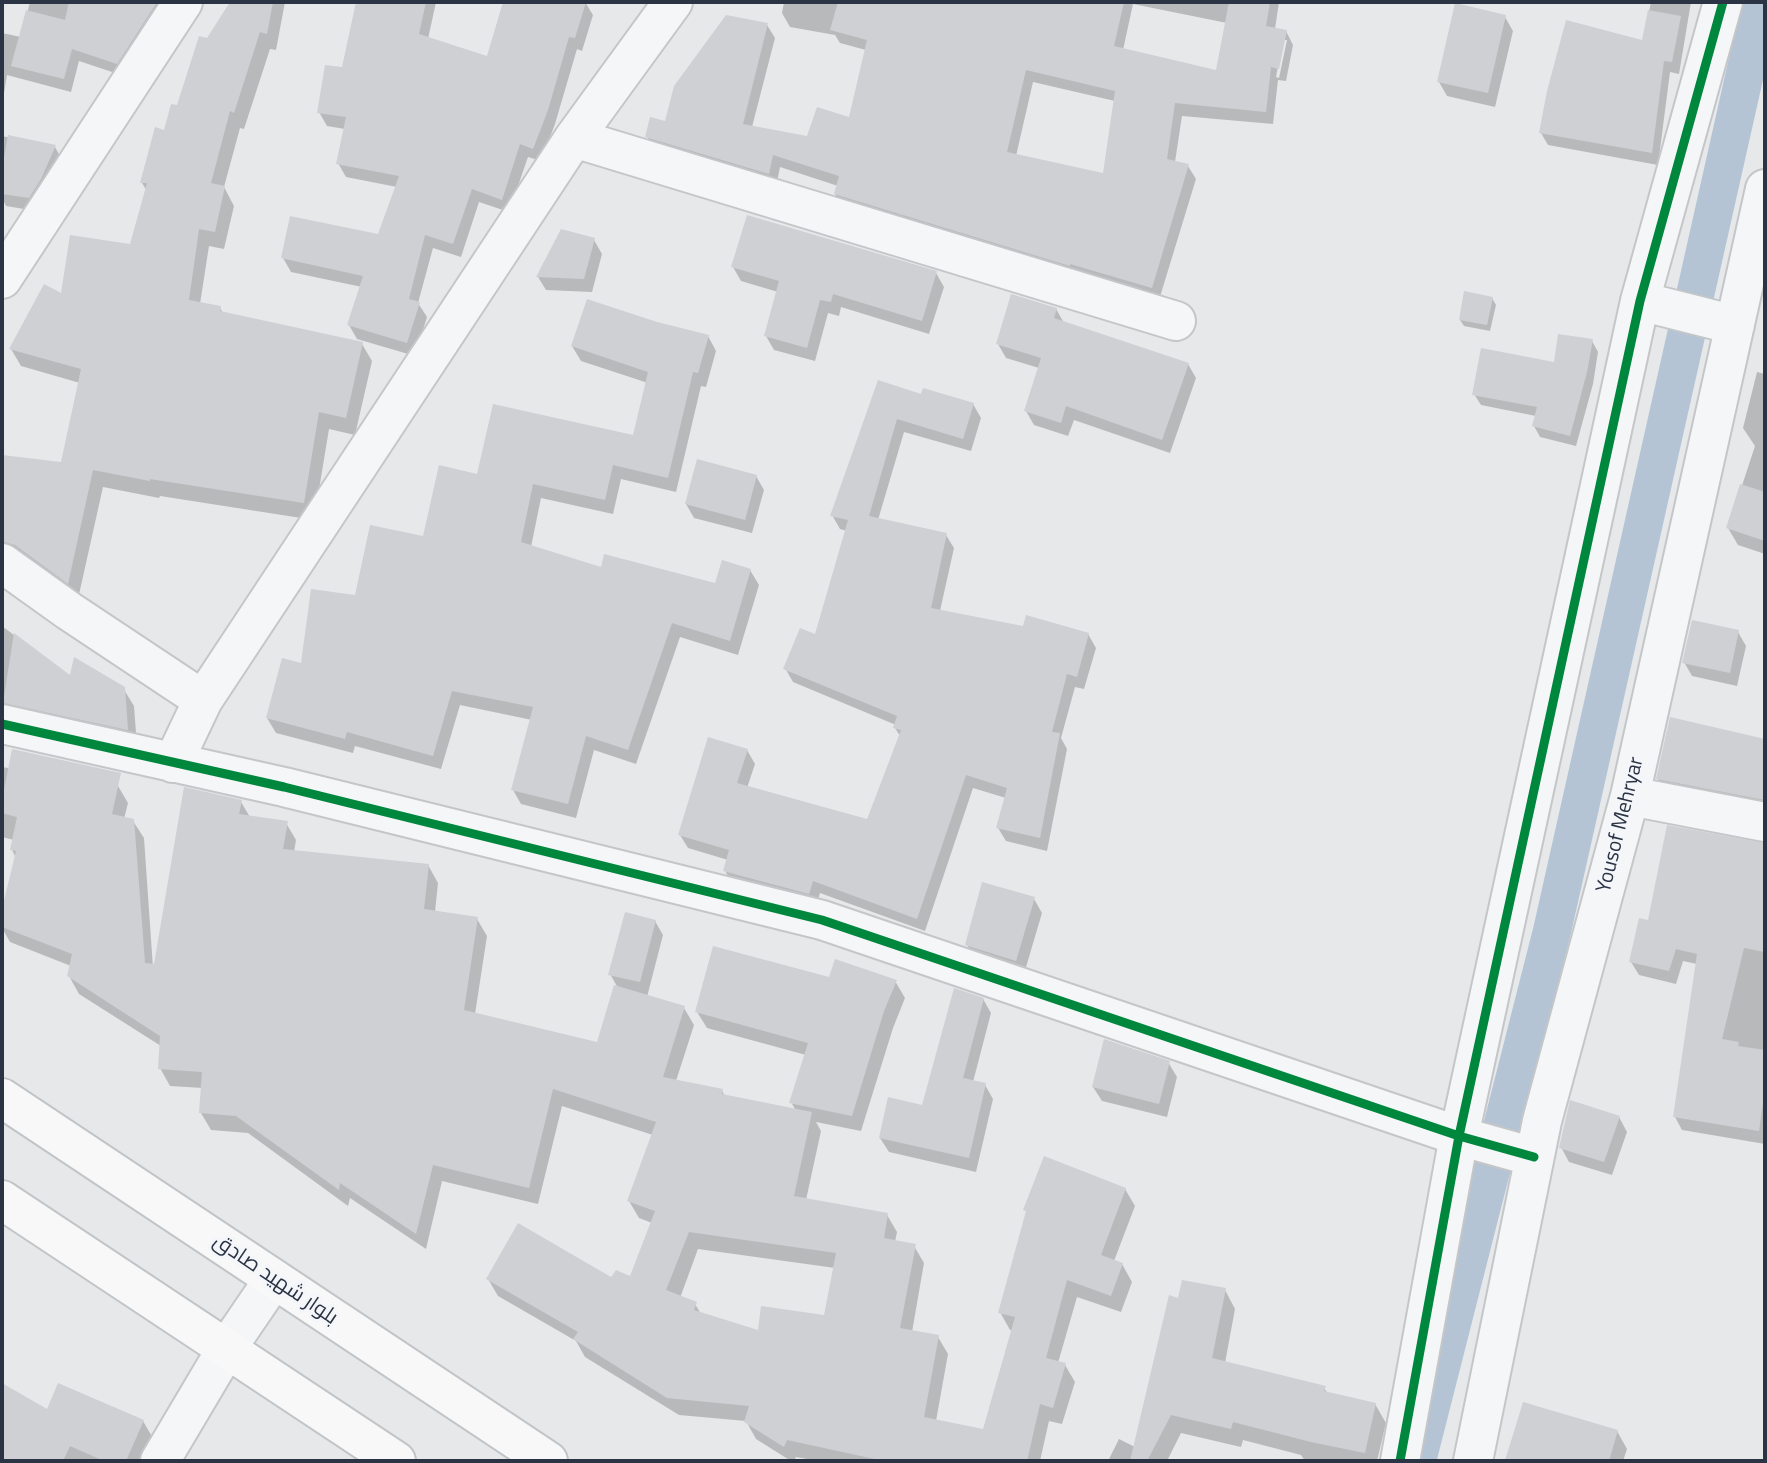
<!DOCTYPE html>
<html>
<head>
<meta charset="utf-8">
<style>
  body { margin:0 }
  #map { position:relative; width:1767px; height:1463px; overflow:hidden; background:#e6e8ea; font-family:"Titillium Web",sans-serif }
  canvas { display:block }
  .frame { position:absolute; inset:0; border:4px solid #2b3445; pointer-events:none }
</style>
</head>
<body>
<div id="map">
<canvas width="1767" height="1463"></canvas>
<div class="frame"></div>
</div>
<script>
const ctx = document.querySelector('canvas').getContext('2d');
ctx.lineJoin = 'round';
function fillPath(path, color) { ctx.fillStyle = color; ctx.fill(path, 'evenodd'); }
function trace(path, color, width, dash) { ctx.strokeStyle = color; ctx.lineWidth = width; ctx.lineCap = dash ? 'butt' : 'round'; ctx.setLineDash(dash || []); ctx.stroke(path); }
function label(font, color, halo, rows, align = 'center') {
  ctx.font = font + ' "Titillium Web",Cairo,sans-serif'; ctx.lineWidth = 7; ctx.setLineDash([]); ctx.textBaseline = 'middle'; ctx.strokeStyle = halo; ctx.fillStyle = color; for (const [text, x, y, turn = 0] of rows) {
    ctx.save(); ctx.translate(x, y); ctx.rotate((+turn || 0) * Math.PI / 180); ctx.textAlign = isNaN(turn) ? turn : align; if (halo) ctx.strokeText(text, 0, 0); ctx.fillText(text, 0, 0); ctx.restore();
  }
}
const shadow = new Path2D(`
  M30 2H174L124 76 79 61 71 92 7 75 2 106V33L21 37Z
  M232 2H285L276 50 270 49 244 129 240 128 224 187 234 206 224 249 209 246 200 304 220 308 223 313 362 344 372 361 355 435 329 429 314 520 160 496 159 498 103 487 78 599 2 548V457L63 464 80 383 21 366 11 349 62 296 131 246 147 191 142 183 178 107 191 67Z
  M358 2H436L428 39 488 58 505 2H585L593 15 582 51 577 49 555 124 541 161 528 157 509 212 479 202 461 257 433 248 418 303 427 317 415 356 357 339 349 325 362 287 291 272 283 258 379 236 397 187 346 177 338 163 345 129 327 126 319 112 343 69Z
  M784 2H1279L1275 29 1286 31 1293 45 1286 81 1278 80 1273 124 1182 116 1175 162 1188 166 1196 179 1159 300 843 207 835 194 838 186 780 167 776 187 654 150 647 136 666 123 767 25 775 38 752 127 809 138 850 119 866 50 840 43 835 35 790 27 782 13ZM1133 4 1227 23 1217 72 1123 50ZM1283 40H1287L1279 78 1276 77ZM1033 82 1115 101 1105 175 1016 156Z
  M1651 2H1691L1679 74 1670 72 1658 165 1548 145 1541 133 1643 42Z
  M1505 17 1513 31 1495 107 1447 96 1439 82Z
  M2 136 55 147 62 160 36 211 6 206 2 198Z
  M594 240 602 254 592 292 546 290 538 277Z
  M733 267 936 273 944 287 929 334 841 307 839 316 828 313 815 361 774 350 766 336 778 292 741 281Z
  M1492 298 1496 305 1490 331 1464 326 1460 320Z
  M1056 309 1064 323 1188 364 1196 378 1170 453 1074 420 1068 436 1034 425 1026 411 1039 368 1006 358 998 344Z
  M656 323 708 336 716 351 706 387 701 386 676 492 621 479 613 514 541 498 531 547 602 569 716 586 750 570 759 585 738 655 680 637 636 764 594 750 576 818 521 804 513 790 532 720 460 705 441 769 355 746 353 753 276 733 267 718 302 665 357 597 424 538 478 476 634 438 648 383 581 361 572 346Z
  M1592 341 1598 352 1593 384 1576 446 1540 437 1534 426 1536 416 1481 405 1474 394 1555 364Z
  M1757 372 1765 374V554L1738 545 1728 528 1755 446 1743 428Z
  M879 382 922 397 973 404 981 418 971 451 904 432 878 520 946 535 954 548 940 611 1024 628 1088 634 1096 648 1084 689 1075 687 1061 738 1067 749 1047 851 1006 841 998 828 1006 798 973 788 925 931 820 893 816 907 733 884 725 871 728 860 688 848 680 835 747 750 755 764 747 788 868 821 900 736 895 728 896 725 793 682 785 668 816 637 847 531 840 529 832 515Z
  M756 476 764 490 752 533 694 518 686 504Z
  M2 626 71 678 123 688 134 706 137 746 2 723Z
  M1738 632 1746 646 1737 686 1692 676 1684 662Z
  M1765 729V811L1666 792 1658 779 1763 741Z
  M2 767 118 786 128 803 124 819 133 821 144 838 153 968 241 802 250 817 286 823 296 840 294 852 428 865 438 883 435 912 477 919 487 936 475 1014 598 1044 618 988 610 974 655 921 663 935 647 997 684 1008 694 1025 676 1081 722 1091 725 1096 796 1111 791 1102 806 1055 707 1028 697 1012 830 979 895 981 905 998 893 1028 861 1131 816 1122 821 1131 806 1200 887 1215 897 1232 895 1242 914 1246 924 1263 912 1332 938 1337 948 1354 936 1421 984 1431 1013 1331 1010 1330 1000 1312 1125 1189 1135 1206 1114 1261 1122 1264 1132 1282 1121 1312 1077 1297 1058 1363 1065 1365 1075 1382 1062 1424 1049 1421 1040 1461H818L796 1457 794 1461H791L756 1439 746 1421 679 1415 585 1357 576 1341 498 1296 488 1279 631 1278 652 1223 639 1218 629 1201 653 1135 562 1106 538 1204 442 1181 426 1249 350 1198 348 1206 248 1133 211 1130 201 1113 203 1088 170 1086 160 1068 161 1046 79 994 69 976 71 966 10 942 2 928V916L16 858 12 850 14 840 2 837ZM698 1249 835 1268 826 1317 759 1333 701 1314 695 1304 680 1298Z
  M1761 845H1765V1144L1682 1130 1675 1117 1697 964 1683 961 1676 984 1639 975 1631 962 1650 922Z
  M1034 899 1042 913 1024 974 975 959 967 945Z
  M983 999 991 1013 973 1082 985 1085 993 1099 976 1172 889 1152 880 1138 923 1107Z
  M1168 1062 1177 1077 1167 1117 1102 1101 1093 1087Z
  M1619 1117 1627 1132 1612 1175 1569 1162 1561 1147Z
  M1225 1290 1235 1309 1225 1363 1324 1388 1328 1394 1375 1404 1386 1423 1377 1461H1305L1301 1455 1243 1440 1241 1447 1181 1433 1167 1461H1108L1119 1439 1135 1447 1179 1300Z
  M2 1385 48 1412 143 1421 154 1440 145 1461H2Z
  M1524 1404 1617 1431 1627 1449 1623 1461H1505Z`);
const canal = new Path2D(`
  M1417 1461 1552 931 1761 2`);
const building = new Path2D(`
  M69 2H157L117 64 72 49 64 79 11 66 26 10 65 20Z
  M230 2H273L267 34 260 32 234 113 230 111 211 183 225 186 215 232 199 229 189 300 221 306 220 311 363 342 346 418 319 412 304 503 150 479V481L93 470 68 584 15 545 2 541V455L61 462 81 369 9 349 44 284 61 293 70 235 130 244 147 183H140L155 127 164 130 171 104 177 105 199 36 207 38Z
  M356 2H426L419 34 487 56 503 2H586L575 38 569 37 548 110 533 149 520 144 502 200 472 189 453 244 425 235 409 299 420 302 407 343 347 325 363 276 281 258 290 216 378 234 399 176 336 164 346 117 317 113 325 65 342 67Z
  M838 2H1124L1114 46 1216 70 1229 2H1270L1266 26 1287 30 1279 69 1271 67 1266 112 1175 103 1167 159 1189 164 1152 288 1070 264V266L834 194 839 176 773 155 769 174 645 137 650 117 665 121 674 86 726 15 768 23 743 124 807 136 817 107 849 117 867 40 830 30ZM1026 70 1115 91 1103 173 1007 152Z
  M1455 3 1506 15 1488 93 1437 82Z
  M1648 10 1681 16 1672 62 1664 61 1652 153 1539 133 1547 91 1566 20 1642 40Z
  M8 135 56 145 41 179 29 198 2 194V169Z
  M747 215 937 271 922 321 833 294 831 302 820 300 807 348 764 336 779 281 731 267Z
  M561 229 595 238 584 279 536 277Z
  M1464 291 1493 297 1487 325 1459 320Z
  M1011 294 1057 308 1054 318 1189 363 1162 440 1066 406 1061 423 1024 411 1041 358 996 344Z
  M587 299 657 322 709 335 698 373 693 372 668 478 613 465 605 500 533 484 521 542 601 567 604 554 715 583 722 560 751 569 730 641 672 623 628 750 586 736 568 804 511 790 533 707 452 691 433 756 347 732 345 739 266 718 282 658 301 663 311 589 355 595 370 525 423 536 439 465 477 474 493 404 633 435 648 372 571 346Z
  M1558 334 1593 339 1587 372 1570 436 1532 426 1537 407 1472 395 1481 348 1554 362Z
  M878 380 921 394 923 388 974 403 963 439 897 419 869 516 947 533 931 608 1023 626 1026 615 1089 633 1077 677 1067 674 1052 732 1060 733 1040 838 996 828 1007 788 966 775 917 919 813 881 809 894 723 871 729 850 678 835 708 737 748 749 737 783 867 819 869 814 901 730 893 728 897 716 783 669 800 628 815 634 848 520 830 516Z
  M697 459 757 475 745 520 685 504Z
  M1740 484 1765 492V541L1726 528Z
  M1692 620 1739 630 1730 673 1682 663Z
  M14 633 70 675 74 657 125 687 128 730 3 703Z
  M1670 717 1765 739V800L1656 779Z
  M12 749 121 773 112 814 134 819 145 963 154 964 184 787 242 800 239 814 288 821 283 849 429 864 424 909 478 917 464 1010 597 1042 614 985 685 1006 663 1077 723 1089 722 1094 812 1112 794 1196 888 1213 884 1238 916 1244 900 1328 939 1335 924 1417 983 1429 1015 1317 998 1313 1026 1211 1023 1210 1044 1156 1126 1188 1101 1255 1123 1263 1111 1296 1067 1280 1046 1358 1066 1363 1053 1408 1040 1404 1027 1461H884L787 1440 784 1447 744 1422 749 1406 667 1398 573 1339 578 1332 486 1279 518 1223 611 1277 616 1270 630 1276 655 1211 627 1201 656 1122 553 1089 529 1188 433 1165 416 1234 340 1183 339 1190 236 1116 199 1113 202 1072 158 1069 160 1036 67 976 72 954 2 927V909L16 851 10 850 17 817 2 813V800ZM689 1232 836 1253 824 1315 761 1306 758 1330 694 1310 697 1302 666 1290Z
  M1667 825 1765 843V952L1744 948 1722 1039 1739 1042 1738 1046 1765 1050V1088L1759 1131 1673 1117 1697 954 1676 949 1669 971 1629 962 1639 918 1648 920Z
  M982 882 1035 897 1016 961 965 945Z
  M625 912 656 920 640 982 608 975Z
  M713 946 829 977 835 959 897 980 884 1011 852 1116 789 1103 808 1043 695 1012Z
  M954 988 984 998 963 1078 986 1083 969 1158 879 1138 888 1097 922 1105Z
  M1104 1039 1170 1061 1159 1104 1092 1087Z
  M1570 1100 1620 1116 1604 1162 1559 1148Z
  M1182 1280 1226 1288 1212 1358 1326 1386 1324 1391 1376 1403 1365 1453 1311 1442 1233 1422 1231 1429 1171 1415 1147 1461H1130L1169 1295 1178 1298Z
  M2 1383 47 1409 58 1383 144 1420 126 1461H104L70 1446 63 1461H2Z
  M1523 1402 1618 1430 1609 1461H1505Z`);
const minor = new Path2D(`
  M574 138 1176 321
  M2 279 183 2
  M1640 301 1735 325
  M2 563 69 611 203 700
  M2 724 284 787 822 920 1459 1136 1534 1157
  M173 763 203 700 574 138 673 2
  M1630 796 1765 822
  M160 1461 227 1348 274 1279
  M1400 1461 1459 1136 1640 301 1723 2
  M1473 1461 1542 1121 1630 796 1765 189`);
const major = new Path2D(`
  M2 1098 548 1461
  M2 1200 396 1461`);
const cycleway = new Path2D(`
  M2 724 284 787 822 920 1459 1136 1534 1157
  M1400 1461 1459 1136 1640 301 1723 2`);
const streetNames = [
  ["Yousof Mehryar",1621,825,-76],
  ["بلوار شهید صادق",275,1280,34]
];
fillPath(shadow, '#0003');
trace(canal, '#b4c4d5', 38);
fillPath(building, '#ced0d3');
trace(minor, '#c4c6c8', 42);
trace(major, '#c2c5c8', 42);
trace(minor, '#f5f6f7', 38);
trace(major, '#f8f8f8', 38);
trace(cycleway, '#00873e', 9);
label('21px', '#2b3445', '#f4f6f9', streetNames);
</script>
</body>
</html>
